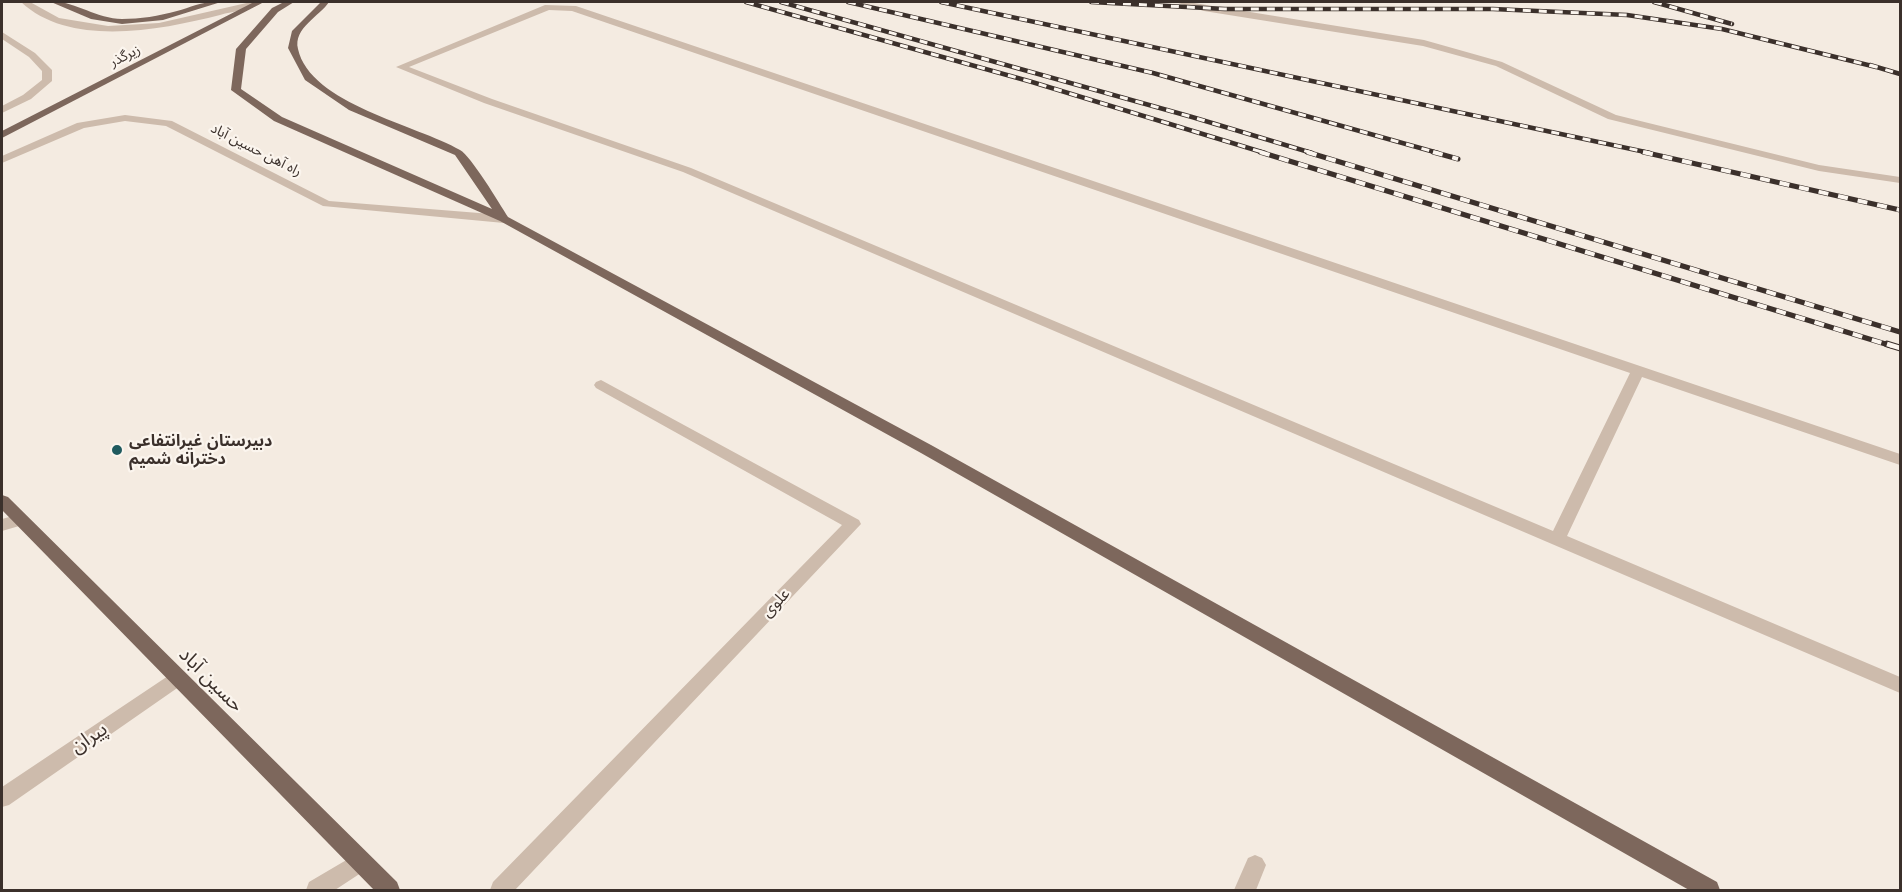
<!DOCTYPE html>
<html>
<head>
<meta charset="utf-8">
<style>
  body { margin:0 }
  #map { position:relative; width:1902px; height:892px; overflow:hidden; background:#f4ebe1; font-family:Montserrat,sans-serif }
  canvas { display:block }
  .frame { position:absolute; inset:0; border:3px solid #3b302b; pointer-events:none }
</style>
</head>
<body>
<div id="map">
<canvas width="1902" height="892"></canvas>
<div class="frame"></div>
</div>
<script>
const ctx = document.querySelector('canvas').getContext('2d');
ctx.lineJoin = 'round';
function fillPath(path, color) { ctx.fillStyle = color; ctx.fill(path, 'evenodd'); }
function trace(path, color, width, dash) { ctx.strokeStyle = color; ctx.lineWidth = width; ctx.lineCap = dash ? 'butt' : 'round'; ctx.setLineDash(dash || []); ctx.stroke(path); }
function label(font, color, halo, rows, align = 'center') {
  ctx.font = font + ' Montserrat,"Noto Sans Arabic",sans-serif'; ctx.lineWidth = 4.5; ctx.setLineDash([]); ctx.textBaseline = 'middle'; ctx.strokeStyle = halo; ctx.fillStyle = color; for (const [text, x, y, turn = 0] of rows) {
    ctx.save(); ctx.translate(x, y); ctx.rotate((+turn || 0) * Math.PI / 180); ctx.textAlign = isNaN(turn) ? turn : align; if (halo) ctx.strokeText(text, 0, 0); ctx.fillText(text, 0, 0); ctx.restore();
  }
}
const minor = new Path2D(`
  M21 2H30L59 18 108 26 159 23 251 2H263C252 10 233 11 220 15 161 30 70 48 21 2Z
  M1175 2H1188L1424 40 1502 62 1616 115 1819 165 1900 177V183L1819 171 1608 119 1496 66 1423 46 1204 11Z
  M545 5 576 6 1900 454V465L1642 377 1567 536 1900 677V693L683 172 484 103 396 67ZM549 10 572 11 1630 373 1553 531 691 168 492 99 409 67Z
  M2 32 35 53 52 70V81L31 99 2 113V106L23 95 42 80V71L29 57 2 39Z
  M125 115 172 121 329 201 504 215 510 219 504 223 323 206 166 126 125 121 84 128 2 163V156L77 123Z
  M601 380 859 520 861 524 515 890H490L493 882 842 525 596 388 594 385 596 382Z
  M20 514 26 516 28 520 26 524 2 531V519Z
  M177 670 183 672 186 678 183 684 9 805 2 807V787Z
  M360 852 367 855 371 862 367 869 335 890H306L309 882Z
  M1255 855 1262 858 1266 865 1256 890H1234L1248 858Z`);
const major = new Path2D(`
  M51 2C73 0 96 19 122 19 140 19 159 16 177 11 191 7 206 0 221 2L163 20 122 24 91 19Z
  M254 2H264L2 138V131Z
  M284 2H294L278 12 246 49 241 89 282 117 492 209 455 155 349 110 305 80 288 48 292 31 321 2H329C320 16 293 28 298 49 310 104 417 125 460 150 471 156 499 203 508 217L931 445 1717 882 1720 890H1689L921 453 500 221 274 121 231 90 236 49 272 8Z
  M2 495 8 497 397 882 400 890H374L2 510Z`);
const railFar2 = new Path2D(`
  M746 2 1032 82 1265 153
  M781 2 1192 117 1312 153
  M848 2 1153 73 1438 153
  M941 2 1650 153
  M1091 2 1225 9H1493L1627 15 1722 29 1876 67
  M1654 2 1732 24
  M1870 65 1900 74`);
const railFar1 = new Path2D(`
  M1260 152 1892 346
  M1307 152 1900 332
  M1433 152 1458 159
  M1643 152 1900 210`);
const rail = new Path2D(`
  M1887 344 1900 348`);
const markers = [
  [117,450,6,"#1f5a5e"]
];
const farStreetnames = [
  ["زیرگذر",125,56,-27],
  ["راه آهن حسین آباد",256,150,27]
];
const poiNames = [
  ["دبیرستان غیرانتفاعی",129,441],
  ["دخترانه شمیم",129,459]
];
const streetNames = [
  ["علوی",776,603,-46]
];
const nearStreetnames = [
  ["حسین آباد",211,680,45],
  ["پیران",89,738,-34]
];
fillPath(minor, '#cdbbac');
fillPath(major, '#7d675c');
trace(railFar2, '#3b302b', 4.5);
trace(railFar1, '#3b302b', 5);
trace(rail, '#3b302b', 7);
trace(railFar2, '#fbf5ee', 3, [8]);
trace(railFar1, '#fbf5ee', 4, [10]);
trace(rail, '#fbf5ee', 4.5, [14]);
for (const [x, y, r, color] of markers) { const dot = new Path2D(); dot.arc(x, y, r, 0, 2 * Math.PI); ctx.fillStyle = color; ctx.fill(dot); trace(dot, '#fbf5ee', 2); }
label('14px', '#3b302b', '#fbf5ee', farStreetnames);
label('bold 16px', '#3b302b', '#fbf5ee', poiNames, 'left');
label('16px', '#3b302b', '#fbf5ee', streetNames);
label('20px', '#3b302b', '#fbf5ee', nearStreetnames);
</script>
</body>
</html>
